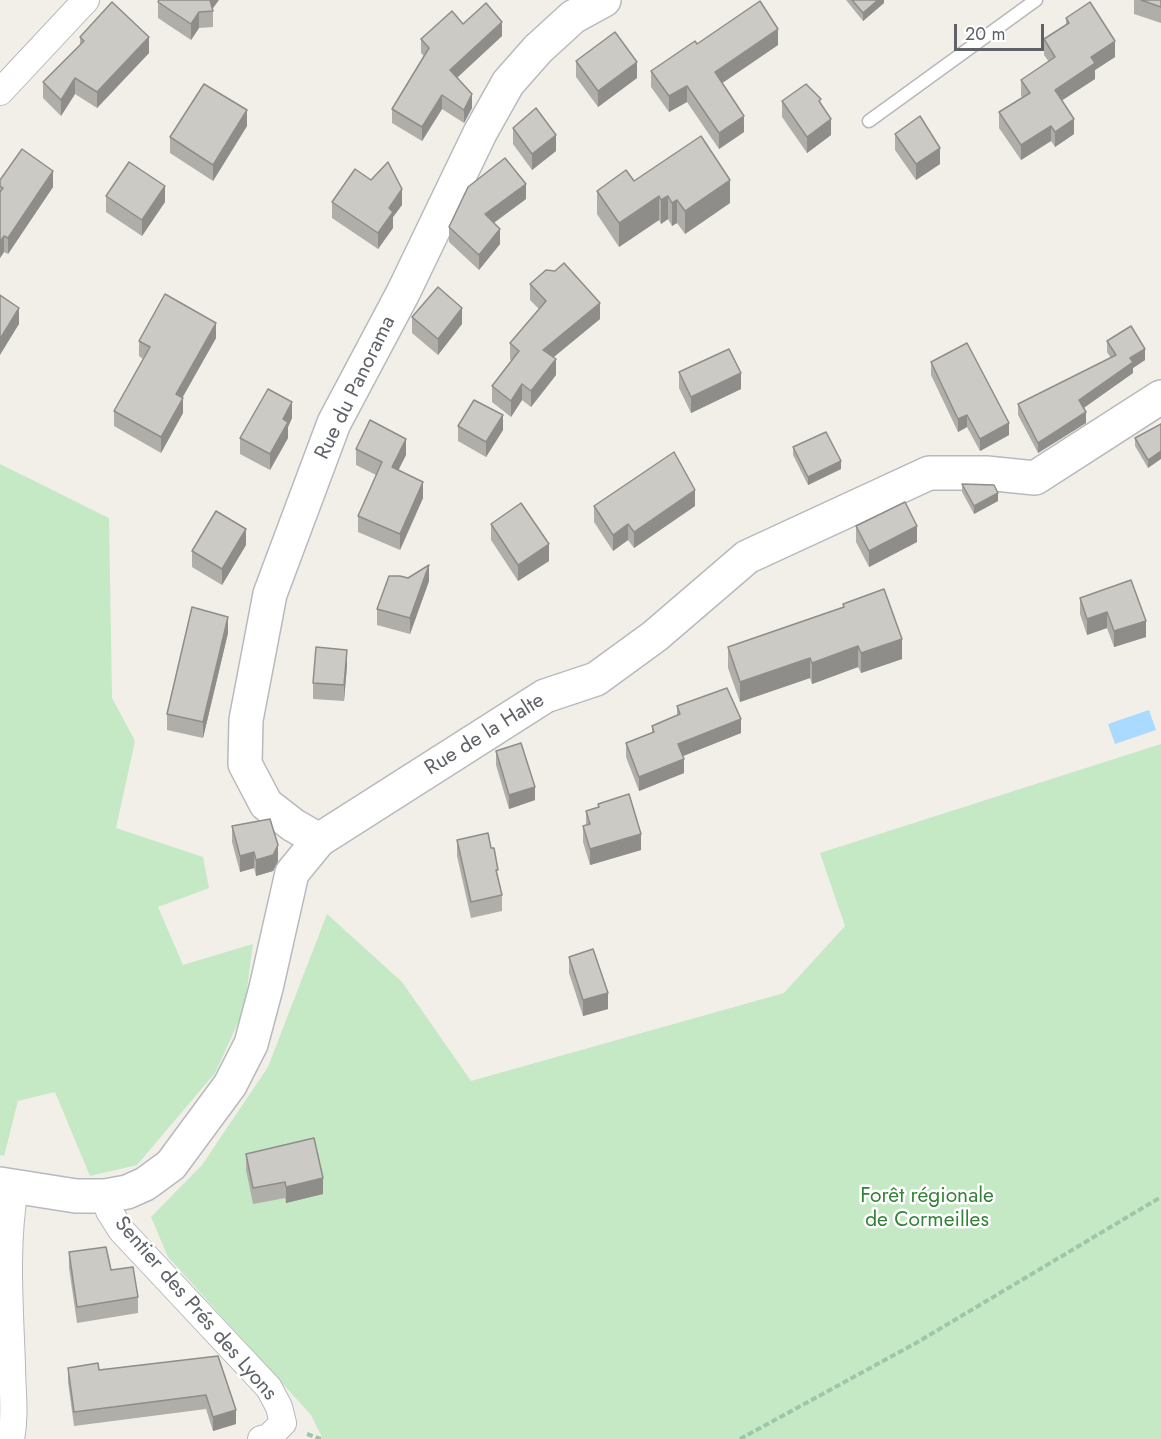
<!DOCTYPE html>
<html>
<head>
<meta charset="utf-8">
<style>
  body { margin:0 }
  #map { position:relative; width:1161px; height:1439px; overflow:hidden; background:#f1efe8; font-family:Jost,sans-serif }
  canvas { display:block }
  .scale { position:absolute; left:954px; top:24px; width:90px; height:27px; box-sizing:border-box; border:3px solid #5f6368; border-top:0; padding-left:8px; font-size:18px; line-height:21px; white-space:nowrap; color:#5f6368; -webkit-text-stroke:4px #fff; paint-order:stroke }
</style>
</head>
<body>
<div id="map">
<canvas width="1161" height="1439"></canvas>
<div class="scale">20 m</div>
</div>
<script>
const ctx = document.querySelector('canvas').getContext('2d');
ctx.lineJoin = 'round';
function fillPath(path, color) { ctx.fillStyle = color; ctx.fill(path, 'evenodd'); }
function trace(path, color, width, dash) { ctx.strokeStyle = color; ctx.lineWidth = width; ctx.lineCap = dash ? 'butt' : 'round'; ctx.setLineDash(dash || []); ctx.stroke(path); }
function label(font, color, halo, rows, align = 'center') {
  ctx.font = font + ' Jost,sans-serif'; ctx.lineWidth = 5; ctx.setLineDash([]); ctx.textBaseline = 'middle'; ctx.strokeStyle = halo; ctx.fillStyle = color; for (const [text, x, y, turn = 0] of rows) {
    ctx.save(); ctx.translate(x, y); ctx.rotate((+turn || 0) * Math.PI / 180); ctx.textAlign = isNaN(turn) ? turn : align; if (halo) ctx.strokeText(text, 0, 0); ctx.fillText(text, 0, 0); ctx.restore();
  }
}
const green = new Path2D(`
  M0 464 109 518 112 698 135 741 116 828 203 857 209 888 158 907 183 965 253 944 244 1010 215 1073 137 1165 90 1176 55 1092 18 1101 4 1156 0 1155Z
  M1161 744V1439H323L311 1415 168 1257 151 1217 202 1165 268 1067 327 914 402 982 471 1081 784 993 845 926 820 853Z`);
const water = new Path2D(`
  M1149 710 1156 730 1115 744 1108 724Z`);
const path = new Path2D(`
  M307 1434 321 1439
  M740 1439 916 1343 1161 1197`);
const lane = new Path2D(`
  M869 121 1036 0`);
const street = new Path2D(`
  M0 92 86 0
  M105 1196 109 1211 121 1230 269 1388 279 1407 283 1423 269 1437 261 1439
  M11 1439C16 1415 12 1389 12 1365 10 1306 5 1246 15 1188`);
const secondary = new Path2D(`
  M319 840 293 825 266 804 245 764 246 720 270 594 334 423 403 293 480 133 508 83 538 49 573 17 604 0
  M0 1184 76 1196H105L127 1192 145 1184 171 1165 230 1085 251 1044 266 988 292 873 319 840 545 696 596 679 655 636 747 557 929 473H986L1035 478 1161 397`);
const wall = new Path2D(`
  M846 0H884V3L863 21Z
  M1134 0H1161V23L1134 14Z
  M158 2 213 9V27L199 28 191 40 158 18Z
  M1066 18 1115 57 1095 70V79L1062 100 1074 134 1055 147 1051 141 1021 160 999 128V112L1023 98 1021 96V80L1049 62 1044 55V39L1066 25Z
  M463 24 502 36 457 78 472 108 464 123 442 109 422 141 392 123V109L424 56 421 53V39Z
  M80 37 149 53 97 108 75 94 61 116 43 98V82L80 45Z
  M697 44 778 45 722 83 744 132 719 149 687 102 669 112 651 87V71Z
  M576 61 637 78 598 107 576 77Z
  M782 101 821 103 831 135 807 153 782 117Z
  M247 126 213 181 170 153V137Z
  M513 128 556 151 532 170 513 144Z
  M895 134 940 164 916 180 895 150Z
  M0 180 53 187 8 254 4 252 0 258Z
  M634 181 730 203 685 234 677 223 672 226 668 219 661 224 659 220 619 247 597 214V191Z
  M106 196 165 202 142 236 106 212Z
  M526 199 494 223 500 244 479 270 449 242V227Z
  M332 202 402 205 393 217V228L378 249 332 218Z
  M530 284 600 319 553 357 556 375 531 407 522 400 511 417 492 402V386L512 361 510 359V343L539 309 530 300Z
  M412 317 462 324 438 355 412 333Z
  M216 338 182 398 183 413 161 453 114 426V411L143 359 139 356V341Z
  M1107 341 1145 360 1133 368V373L1084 408 1086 423 1038 453 1018 415V404L1111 358 1107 352Z
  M931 362 1009 435 980 451 967 427 958 432 931 375Z
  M679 372 741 389 691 413 679 388Z
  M292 418 288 427V438L270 470 240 454V438Z
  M1161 424 1148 468 1135 446V438Z
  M458 426 503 430 486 457 458 441Z
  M793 447 841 469 808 485 793 455Z
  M356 449 406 455 398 470 423 498 400 550 358 532V516L376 475 356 465Z
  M962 484 998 501 974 514 962 492Z
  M594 506H695L634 548 628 540 613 551 594 522Z
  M491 524 549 561 518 581 491 540Z
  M856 526 917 542 869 567 856 542Z
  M246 545 222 585 192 567V551Z
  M408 578 429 581 410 634 377 625V609Z
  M1131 580 1146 637 1114 647 1107 628 1087 635 1080 614V598Z
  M843 604 902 659 861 673 858 667 812 684 810 678 740 702 728 668V647L843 607Z
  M228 633 203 738 167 730V714Z
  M347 666 344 701 313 699V683Z
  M677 706 741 733 683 756 684 773 639 791 626 757V743L652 733V726L677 716Z
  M496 751 535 800 509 809 496 765Z
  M598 804 641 850 590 865 583 842V826L586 825V811L598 807Z
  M232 826 278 861 273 871 256 876 254 868 240 872 232 842Z
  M457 840 498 878 502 895V911L471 918 457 856Z
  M569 957 608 1009 583 1016 569 973Z
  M246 1154 323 1194 286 1203 285 1198 253 1204 246 1170Z
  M69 1252 111 1270 138 1297V1313L77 1323 69 1268Z
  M218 1356 236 1424 213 1431 206 1409 74 1426 68 1382V1368L99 1370Z`);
const shadedWall = new Path2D(`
  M209 0H219L211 11Z
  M878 0H884V3L863 21V13Z
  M199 12V28L191 40V24Z
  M502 22V36L450 84V70Z
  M778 29V45L715 88V72Z
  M149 37V53L97 108V92Z
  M1115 41V57L1095 70V79L1055 105V90L1091 57Z
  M637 62V78L598 107V91Z
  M75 78V94L61 116V100Z
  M687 86V102L669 112V96Z
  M472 94V108L464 123V110Z
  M442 95V109L422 141V127Z
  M247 110V126L213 181V165Z
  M744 116V132L719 149V133Z
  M831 119V135L807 153V137Z
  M1074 119V134L1055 147V132Z
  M1051 126V141L1021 160V145Z
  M556 135V151L532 170V154Z
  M940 148V164L916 180V164Z
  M53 171V187L8 254V238Z
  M730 180V203L685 234V211Z
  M526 184V199L485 229V214Z
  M165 186V202L142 236V220Z
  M402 189V205L393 217V228L378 249V233L389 208Z
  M659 196V220L619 247V223Z
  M668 196V219L661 224V200Z
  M677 200V223L672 226V203Z
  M500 229V244L479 270V255Z
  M4 236V252L0 258V242Z
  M600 303V319L543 366V350Z
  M19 308V324L0 355V339Z
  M462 308V324L438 355V339Z
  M216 323V338L176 409V394Z
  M1145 349V360L1133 368V373L1079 411V400L1130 358Z
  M556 359V375L531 407V391Z
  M741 373V389L691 413V397Z
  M522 384V400L511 417V401Z
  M183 398V413L161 453V437Z
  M292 402V418L288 427V438L270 470V454L283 419Z
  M1086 412V423L1038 453V443Z
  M503 415V430L486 457V442Z
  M967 415V427L958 432V419Z
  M1009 423V435L980 451V439Z
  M406 439V455L392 483V467Z
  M1161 451V459L1148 468V460Z
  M841 461V469L808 485V477Z
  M423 482V498L400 550V534Z
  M695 490V506L634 548V532Z
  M998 493V501L974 514V506Z
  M628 524V540L613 551V535Z
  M917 526V542L869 567V551Z
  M246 529V545L222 585V569Z
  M549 544V561L518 581V565Z
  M429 565V581L410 634V618Z
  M1107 612V628L1087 635V619Z
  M228 617V633L203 738V722Z
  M1146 621V637L1114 647V631Z
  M902 639V659L861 673V653Z
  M858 646V667L812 684V663Z
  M347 650V666L344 701V685Z
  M810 658V678L740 702V682Z
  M741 719V733L678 758V744Z
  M684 759V773L639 791V777Z
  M535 787V800L509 809V795Z
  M641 834V850L590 865V849Z
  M278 845V861L273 871 256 876V860Z
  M254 852V868L240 872V856Z
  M608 993V1009L583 1016V1000Z
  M323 1178V1194L286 1203V1187Z
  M236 1410V1424L213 1431V1417Z`);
const building = new Path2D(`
  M159 0H210L213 11 199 12 191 24 158 2Z
  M852 0H878L863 13Z
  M1141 0H1161V7Z
  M760 1 778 29 715 72 744 116 719 133 687 86 669 96 651 71 695 41 697 44Z
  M112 2 149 37 97 92 75 78 61 100 43 82 84 41 80 37Z
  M1090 2 1115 41 1091 57 1095 63 1055 90 1074 119 1055 132 1051 126 1021 145 999 112 1030 93 1021 80 1055 57 1044 39 1069 23 1066 18Z
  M486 3 502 22 450 70 472 94 464 110 442 95 422 127 392 109 429 48 421 39 452 11 463 24Z
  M615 32 637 62 598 91 576 61Z
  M204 84 247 110 213 165 170 137Z
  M806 84 821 99 819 101 831 119 807 137 782 101Z
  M536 108 556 135 532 154 513 128Z
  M920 116 940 148 916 164 895 134Z
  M701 136 730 180 685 211 677 200 672 203 668 196 661 200 659 196 619 223 597 191 626 170 634 181Z
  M22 149 53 171 8 238 4 236 0 242V192L3 188 0 186V180Z
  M505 158 526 184 485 214 500 229 479 255 449 227 468 187Z
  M129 162 165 186 142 220 106 196Z
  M388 162 402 189 389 208 393 212 378 233 332 202 355 169 371 180Z
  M564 263 600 303 543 350 556 359 531 391 522 384 511 401 492 386 519 351 510 343 546 301 530 284 546 270 555 271Z
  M438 287 462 308 438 339 412 317Z
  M165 294 216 323 176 394 183 398 161 437 114 411 150 347 139 341Z
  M0 295 19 308 0 339Z
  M1131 326 1145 349 1130 358 1133 362 1079 400 1086 412 1038 443 1018 404 1116 355 1107 341Z
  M967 343 1009 423 980 439 967 415 958 419 931 362Z
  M729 349 741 373 691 397 679 372Z
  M268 389 292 402 283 419 288 422 270 454 240 438Z
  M474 400 503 415 486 442 458 426Z
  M370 420 406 439 392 467 423 482 400 534 358 516 382 462 356 449Z
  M1161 424V451L1148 460 1135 438Z
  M826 432 841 461 808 477 793 447Z
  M674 452 695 490 634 532 628 524 613 535 594 506Z
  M962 484 994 485 998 493 974 506Z
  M905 502 917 526 869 551 856 526Z
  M521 503 549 544 518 565 491 524Z
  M216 511 246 529 222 569 192 551Z
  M429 565 410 618 377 609 389 576H400L408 578Z
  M1131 580 1146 621 1114 631 1107 612 1087 619 1080 598Z
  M884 589 902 639 861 653 858 646 812 663 810 658 740 682 728 647 844 607 843 604Z
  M192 607 228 617 203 722 167 714Z
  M316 647 347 650 344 685 313 683Z
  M727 688 741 719 678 744 684 759 639 777 626 743 654 732 652 726 680 714 677 706Z
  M521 743 535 787 509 795 496 751Z
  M629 794 641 834 590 849 583 826 590 824 586 811 599 807 598 804Z
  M270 819 278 845 273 855 256 860 254 852 240 856 232 826Z
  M488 833 491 848H494L498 870H496L502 895 471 902 457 840Z
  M593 949 608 993 583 1000 569 957Z
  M314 1138 323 1178 286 1187 285 1182 253 1188 246 1154Z
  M106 1247 111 1270 133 1267 138 1297 77 1307 69 1252Z
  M218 1356 236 1410 213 1417 206 1395 74 1412 68 1368 98 1363 99 1370Z`);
const streetNames = [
  ["Rue du Panorama",356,388,-64],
  ["Rue de la Halte",485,735,-32],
  ["Sentier des Prés des Lyons",195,1309,49]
];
const parkNames = [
  ["Forêt régionale",927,1197],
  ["de Cormeilles",927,1221]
];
fillPath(green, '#c5e8c5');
fillPath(water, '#aadaff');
trace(lane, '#b5b8bc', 15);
trace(street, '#b5b8bc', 28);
trace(secondary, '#b6babf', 36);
trace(path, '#9cc7a9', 4, [6, 3]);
trace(lane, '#fff', 12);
trace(street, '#fff', 26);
trace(secondary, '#fff', 33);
fillPath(wall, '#afaea9');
fillPath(shadedWall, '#8f8d8a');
fillPath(building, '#cccac5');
trace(building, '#8f8d8a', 1.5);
label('21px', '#5f6368', '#fff', streetNames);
label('21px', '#348238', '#fff', parkNames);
</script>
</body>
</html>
